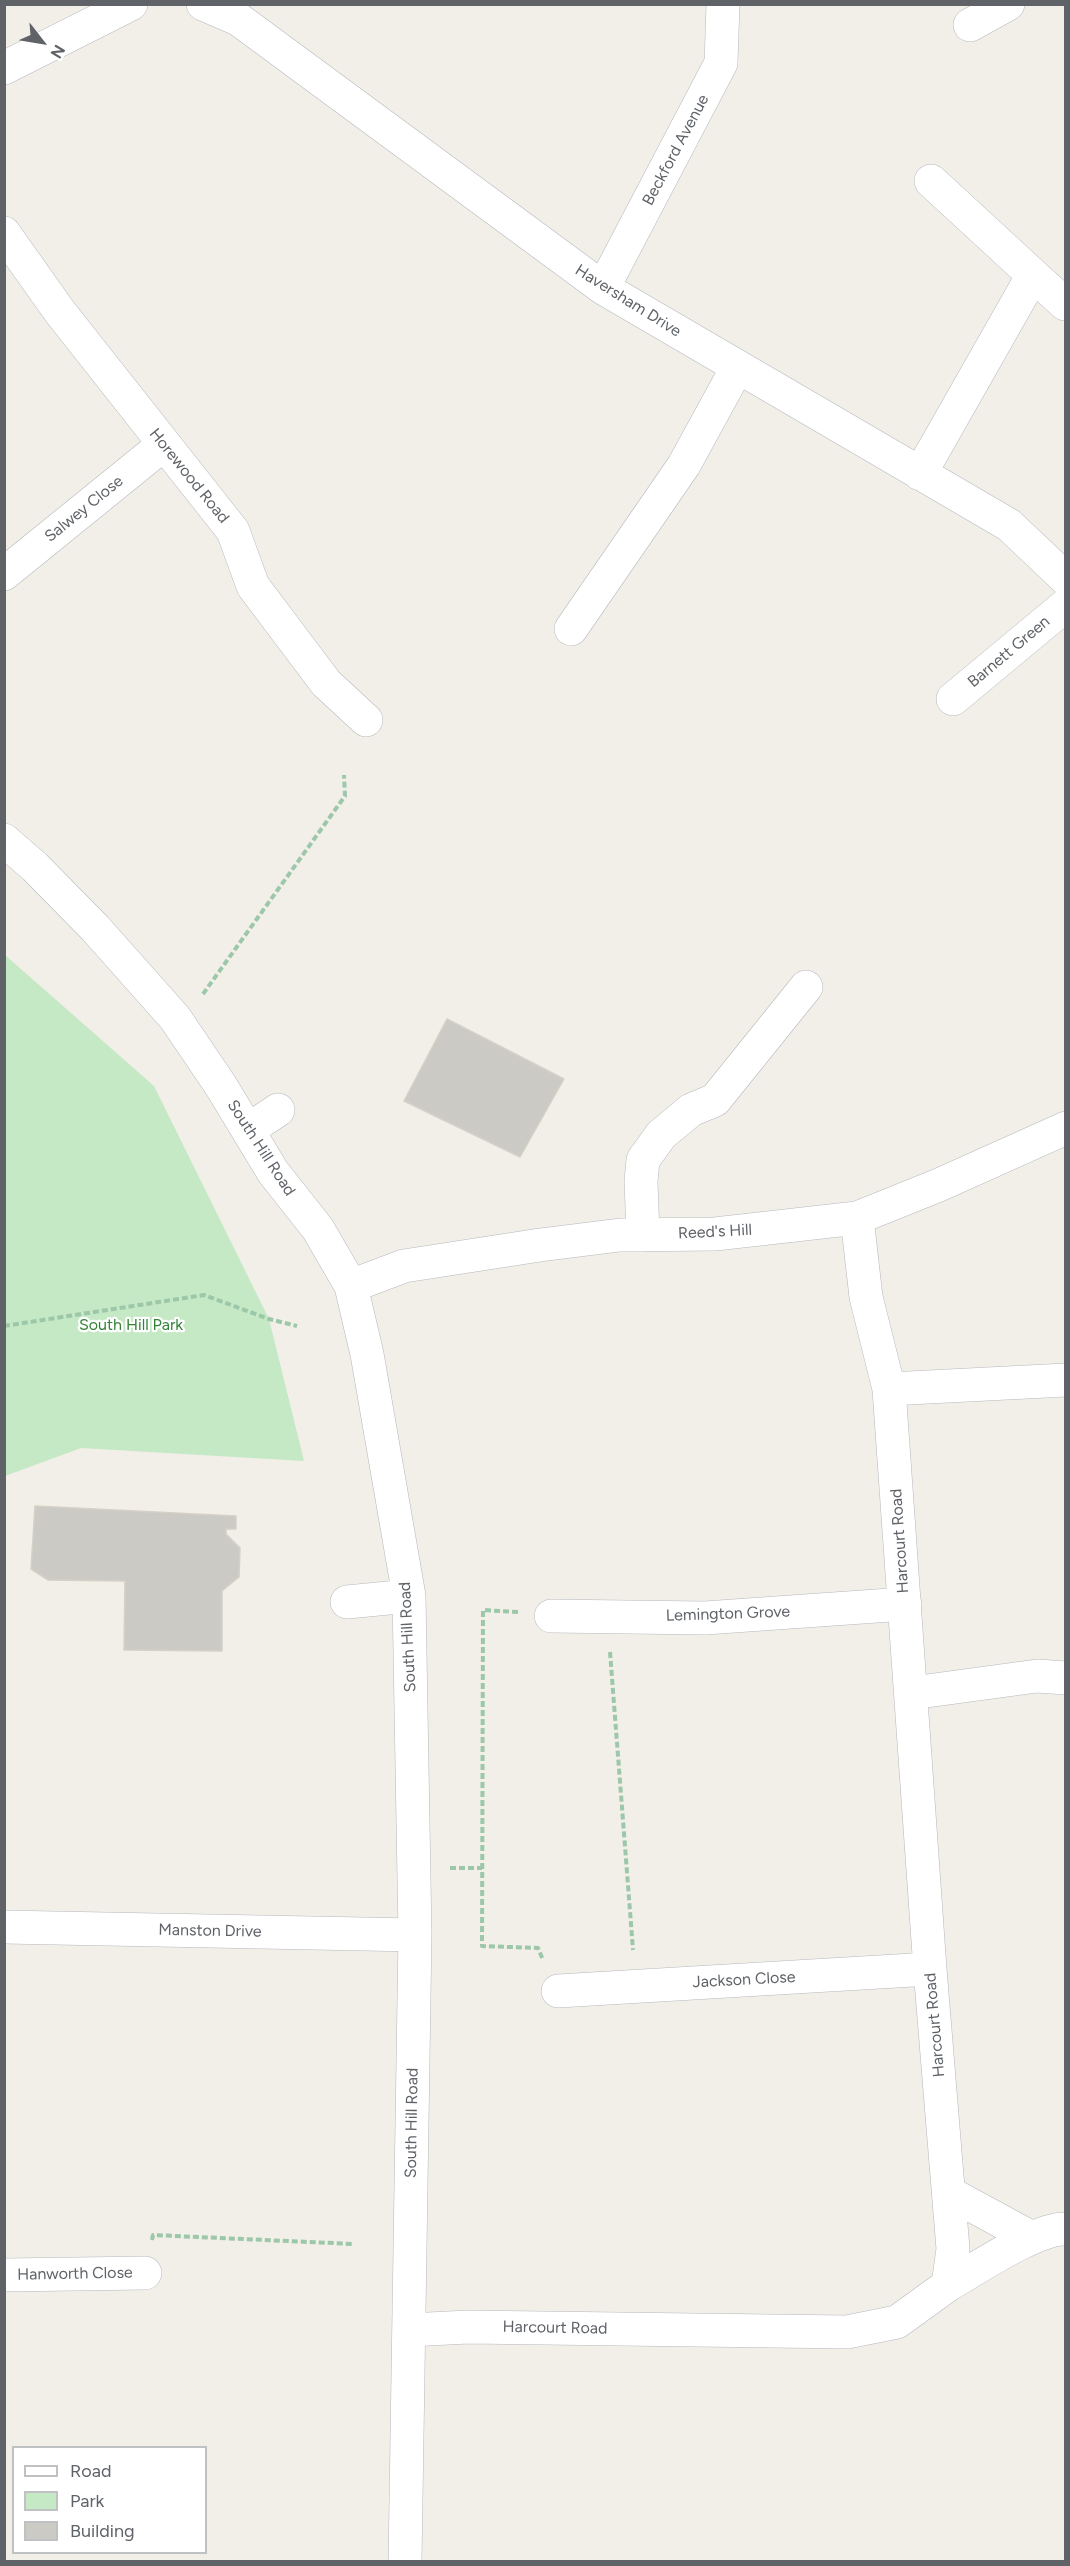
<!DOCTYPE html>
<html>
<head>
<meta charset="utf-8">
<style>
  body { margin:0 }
  #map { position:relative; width:1070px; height:2566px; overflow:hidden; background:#f1efe8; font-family:Figtree,sans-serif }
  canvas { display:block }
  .frame { position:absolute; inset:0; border:6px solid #5f6368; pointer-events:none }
  .legend { position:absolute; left:12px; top:2446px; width:195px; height:108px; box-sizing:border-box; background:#fff; border:2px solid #bfc1c3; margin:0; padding:8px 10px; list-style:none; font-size:18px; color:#5f6368 }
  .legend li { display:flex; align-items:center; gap:12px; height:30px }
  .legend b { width:30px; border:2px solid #bfc1c3 }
  .north { position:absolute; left:12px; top:12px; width:60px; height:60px; -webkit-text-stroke:4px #fff; paint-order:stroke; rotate:121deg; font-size:16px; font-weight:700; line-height:24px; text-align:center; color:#5f6368 }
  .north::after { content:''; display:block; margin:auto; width:21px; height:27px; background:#5f6368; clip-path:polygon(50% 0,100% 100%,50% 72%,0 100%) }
</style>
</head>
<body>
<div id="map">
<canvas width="1070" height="2566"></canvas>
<div class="frame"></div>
<ul class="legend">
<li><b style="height:8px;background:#fff"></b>Road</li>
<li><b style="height:16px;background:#c5e8c5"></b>Park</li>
<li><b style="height:16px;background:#cccac5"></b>Building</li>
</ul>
<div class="north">N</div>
</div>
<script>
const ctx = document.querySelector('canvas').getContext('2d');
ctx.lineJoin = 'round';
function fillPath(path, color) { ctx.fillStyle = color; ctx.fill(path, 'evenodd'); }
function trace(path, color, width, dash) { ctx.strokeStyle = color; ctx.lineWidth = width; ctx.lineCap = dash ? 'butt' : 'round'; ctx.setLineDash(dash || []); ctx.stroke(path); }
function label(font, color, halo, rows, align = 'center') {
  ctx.font = font + ' Figtree,sans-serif'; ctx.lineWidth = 4.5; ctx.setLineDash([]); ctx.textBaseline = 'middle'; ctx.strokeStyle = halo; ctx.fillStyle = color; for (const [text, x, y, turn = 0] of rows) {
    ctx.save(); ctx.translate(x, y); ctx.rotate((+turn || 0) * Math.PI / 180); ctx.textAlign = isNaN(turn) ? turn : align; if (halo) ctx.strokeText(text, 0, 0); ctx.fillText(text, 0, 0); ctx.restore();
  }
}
const green = new Path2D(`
  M5 955 154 1086 269 1319 304 1461 81 1448 5 1476Z`);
const building = new Path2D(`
  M447 1019 564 1079 520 1157 404 1101Z
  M35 1506 236 1516V1529H226V1534L240 1548 239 1577 222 1591V1651L124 1650 125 1581 48 1580 31 1569Z`);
const path = new Path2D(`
  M203 994 345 796 344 775
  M4 1326 204 1295 269 1319 297 1326
  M518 1612 483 1610 482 1946 538 1948 543 1960
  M610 1652 633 1950
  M450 1868H482
  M152 2240 153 2235 354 2244
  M1065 2562 1066 2561`);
const minor = new Path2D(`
  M203 4 238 19 603 288 1009 525 1066 579
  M970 25 1008 4
  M4 68 131 4
  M4 233 60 312 233 531 253 586 326 683 366 720
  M1033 275 1065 304
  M603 288 721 63 723 4
  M920 474 1033 275 931 181
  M4 574 163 445
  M571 629 684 465 737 368
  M953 699 1066 605
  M4 840 35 867 95 928 175 1018 221 1086 273 1172 318 1229 351 1286 367 1354 409 1596 415 1935 405 2562
  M248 1130 278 1110
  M643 1235 641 1181 643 1160 661 1135 691 1110 715 1100 806 987
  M351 1286 404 1266 540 1245 620 1235 715 1234 857 1218 939 1185 1066 1128
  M889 1389 1066 1380
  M347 1602 409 1596
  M551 1616 705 1618 905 1604
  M912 1693 1037 1676 1066 1678
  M4 1927 415 1935
  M558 1991 930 1969
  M949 2193 1032 2238
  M4 2275 145 2273
  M948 2285C974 2270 1038 2227 1066 2229
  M409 2330 468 2327 847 2332 897 2322 948 2285 953 2249 930 1969 889 1389 866 1297 857 1218`);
const streetNames = [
  ["Beckford Avenue",676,150,-62],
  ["Haversham Drive",628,301,32],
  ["Horewood Road",189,476,51],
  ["Salwey Close",84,509,-39],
  ["Barnett Green",1009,652,-40],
  ["South Hill Road",261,1148,57],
  ["Reed's Hill",715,1232,-3],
  ["Harcourt Road",900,1541,-94],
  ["Lemington Grove",728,1614,-2],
  ["South Hill Road",408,1637,-93],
  ["Manston Drive",210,1931,1],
  ["Jackson Close",744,1980,-3],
  ["Harcourt Road",935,2025,-95],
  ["South Hill Road",412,2123,-89],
  ["Hanworth Close",75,2274,-1],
  ["Harcourt Road",555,2328,1]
];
const parkNames = [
  ["South Hill Park",131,1325]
];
fillPath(green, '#c5e8c5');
fillPath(building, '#cccac5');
trace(building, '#d6d1c6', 1.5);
trace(minor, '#b5b8bc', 34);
trace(path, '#9cc7a9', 4, [6, 3]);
trace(minor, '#fff', 33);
label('16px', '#5f6368', '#fff', streetNames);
label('16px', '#348238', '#fff', parkNames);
</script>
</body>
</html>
